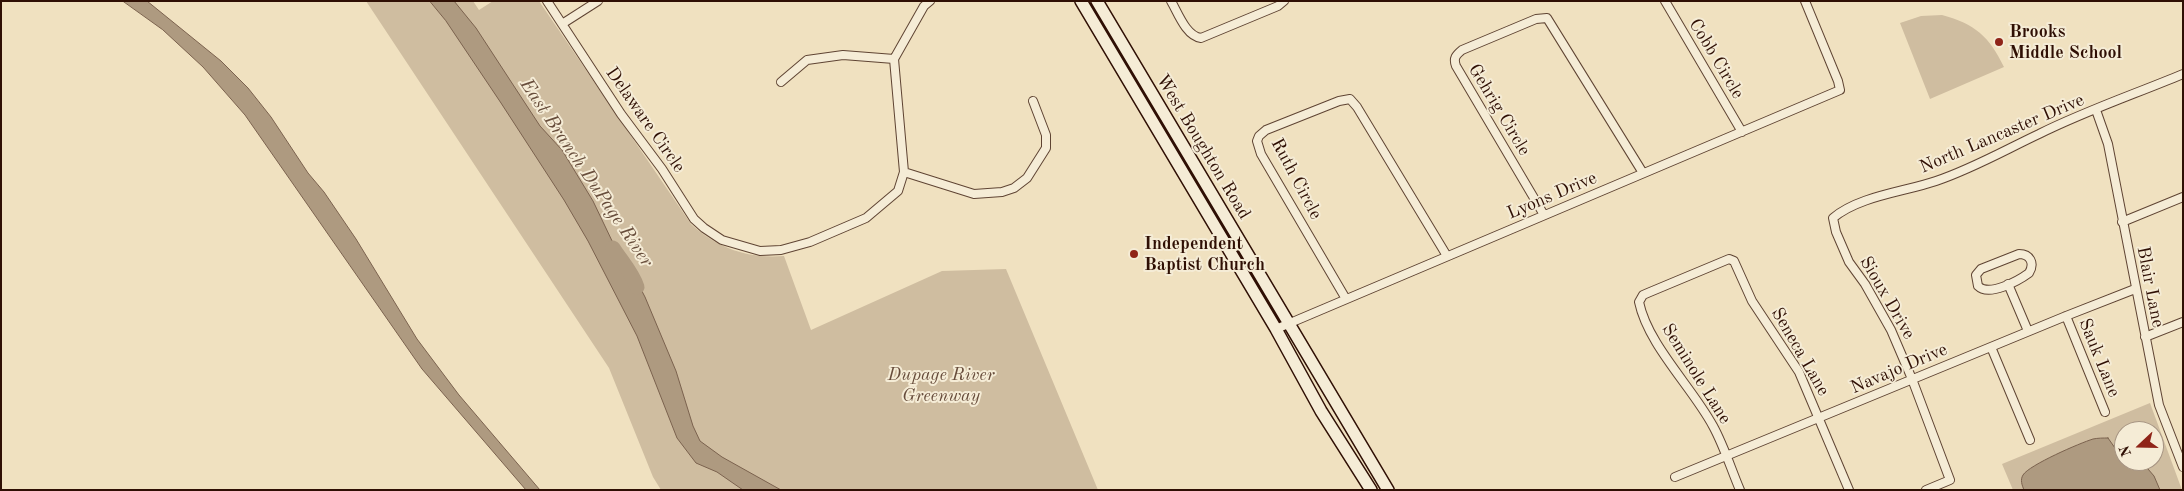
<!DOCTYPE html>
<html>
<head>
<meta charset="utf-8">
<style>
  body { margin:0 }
  #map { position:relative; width:2184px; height:491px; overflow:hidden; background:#f0e1c0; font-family:"Old Standard TT",serif }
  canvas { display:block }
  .frame { position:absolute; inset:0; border:2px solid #2f0f04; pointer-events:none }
  .north { position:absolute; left:2114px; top:421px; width:50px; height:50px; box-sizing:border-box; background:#f5ecd6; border:1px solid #a69482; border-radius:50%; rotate:249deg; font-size:14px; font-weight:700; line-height:20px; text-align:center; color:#2f0f04 }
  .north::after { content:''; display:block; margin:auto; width:18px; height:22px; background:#8f2418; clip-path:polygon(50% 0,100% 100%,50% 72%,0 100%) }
</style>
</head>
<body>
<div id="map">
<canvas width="2184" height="491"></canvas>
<div class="frame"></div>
<div class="north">N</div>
</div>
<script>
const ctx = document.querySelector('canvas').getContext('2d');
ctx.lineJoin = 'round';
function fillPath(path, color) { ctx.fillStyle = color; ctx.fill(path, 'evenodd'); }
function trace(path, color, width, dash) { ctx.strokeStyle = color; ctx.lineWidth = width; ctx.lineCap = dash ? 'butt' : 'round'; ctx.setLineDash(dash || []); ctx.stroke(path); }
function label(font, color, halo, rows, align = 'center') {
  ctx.font = font + ' "Old Standard TT",serif'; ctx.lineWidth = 4; ctx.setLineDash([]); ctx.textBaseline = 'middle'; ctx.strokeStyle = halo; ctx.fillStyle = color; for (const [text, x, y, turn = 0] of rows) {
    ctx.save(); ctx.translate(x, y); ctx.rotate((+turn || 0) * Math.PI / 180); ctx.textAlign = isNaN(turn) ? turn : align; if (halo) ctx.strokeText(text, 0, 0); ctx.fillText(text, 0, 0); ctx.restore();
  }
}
const green = new Path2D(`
  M366 1H473L479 10 493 1H539L691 224C717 248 748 259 784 256L811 330 942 271 1006 269 1098 490H661L653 477 609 368Z
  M1942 15C1975 24 1989 36 2004 67L1930 99 1900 23 1921 16Z
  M2150 403 2182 490H2013L2002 464ZM2124 431H2154V461H2124Z`);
const water = new Path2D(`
  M123 1H147L221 61 248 88 271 117 308 173 324 192 356 239 417 339 459 395 540 490H526L422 369 245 115 203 67 163 30Z
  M430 1H454L476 28 540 126 562 150 593 201 624 266 633 274 645 297 676 371 693 426 700 441 722 457 781 490H743L717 472 696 463 677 438 637 336 588 241 564 200 501 103 446 21Z
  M2108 438 2115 448 2124 456V461L2142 462 2154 476 2160 490H2024C2022 485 2020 480 2023 475 2029 465 2080 443 2093 439 2098 438 2103 438 2108 438Z`);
const river = new Path2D(`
  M613 248C622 262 632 272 637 287`);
const minor = new Path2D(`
  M547 1 621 114 662 169 694 219 704 228 722 240 760 251 781 250 810 242 866 218 898 191 904 172 974 194 1002 192 1014 188 1027 178 1046 148V135L1033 101
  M1171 1C1178 13 1186 36 1201 38L1278 6 1284 1
  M1665 1 1742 132
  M562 24 598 1
  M781 82 807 60 843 55 894 59
  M2096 110 2108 144 2159 405 2183 467
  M904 172 894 59 924 6 930 1
  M1544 215 1456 66C1453 58 1456 55 1462 50L1536 19 1547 18 1643 173
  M2122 222 2183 197
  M2019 254C2030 254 2035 263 2029 273 2018 281 1989 297 1978 286L1976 275 1981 269Z
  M2008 284 2028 331
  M1346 299 1261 154 1257 141 1259 136 1266 130 1339 101 1350 99 1357 107 1447 256
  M2066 316 2105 412
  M1276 329 1840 90 1838 81 1805 1
  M2145 337 2183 322
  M1991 347 2030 440
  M1675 477 2066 316 2135 289
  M1740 490C1731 469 1724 446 1713 426 1692 387 1648 345 1639 302L1643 295 1650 292 1729 259 1734 261 1752 301 1799 372 1849 490
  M1926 490 1950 480 1912 379 1891 330 1865 284 1849 262 1836 232 1833 218C1859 196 1904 192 1936 181 1972 169 2005 150 2039 134 2085 111 2135 94 2183 74`);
const secondary = new Path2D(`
  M1081 1 1276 329 1321 411 1371 490
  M1097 1 1388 490`);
const markers = [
  [1999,42,5,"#8f2418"],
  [1134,254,5,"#8f2418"]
];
const poiNames = [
  ["Brooks",2009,32],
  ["Middle School",2009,53],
  ["Independent",1144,244],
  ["Baptist Church",1144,265]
];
const streetNames = [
  ["Cobb Circle",1716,59,59],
  ["Gehrig Circle",1499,110,59],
  ["Delaware Circle",645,120,55],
  ["North Lancaster Drive",2002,134,-23],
  ["West Boughton Road",1203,147,59],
  ["Ruth Circle",1296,179,62],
  ["Lyons Drive",1552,196,-23],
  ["Blair Lane",2150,287,79],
  ["Sioux Drive",1887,298,60],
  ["Seneca Lane",1800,352,60],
  ["Sauk Lane",2099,358,68],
  ["Navajo Drive",1899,369,-23],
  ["Seminole Lane",1696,374,58]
];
const parkNames = [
  ["Dupage River",941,375],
  ["Greenway",941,396]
];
const waterNames = [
  ["East Branch DuPage River",586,173,56]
];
fillPath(green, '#cfbda0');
fillPath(water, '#ae9a80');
trace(water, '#7b624e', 1);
trace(river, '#ae9a80', 15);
trace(minor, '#5f4433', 10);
trace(secondary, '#2f0f04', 14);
trace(minor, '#f5ecd6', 8);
trace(secondary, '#f5ecd6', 11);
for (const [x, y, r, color] of markers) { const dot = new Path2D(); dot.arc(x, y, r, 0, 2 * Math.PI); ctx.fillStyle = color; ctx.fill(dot); trace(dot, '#f5ecd6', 2); }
label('bold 18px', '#2f0f04', '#f5ecd6', poiNames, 'left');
label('18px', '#2f0f04', '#f5ecd6', streetNames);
label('italic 18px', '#674c3b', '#f5ecd6', parkNames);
label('italic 19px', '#684e3c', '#f5ecd6', waterNames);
</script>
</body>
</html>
